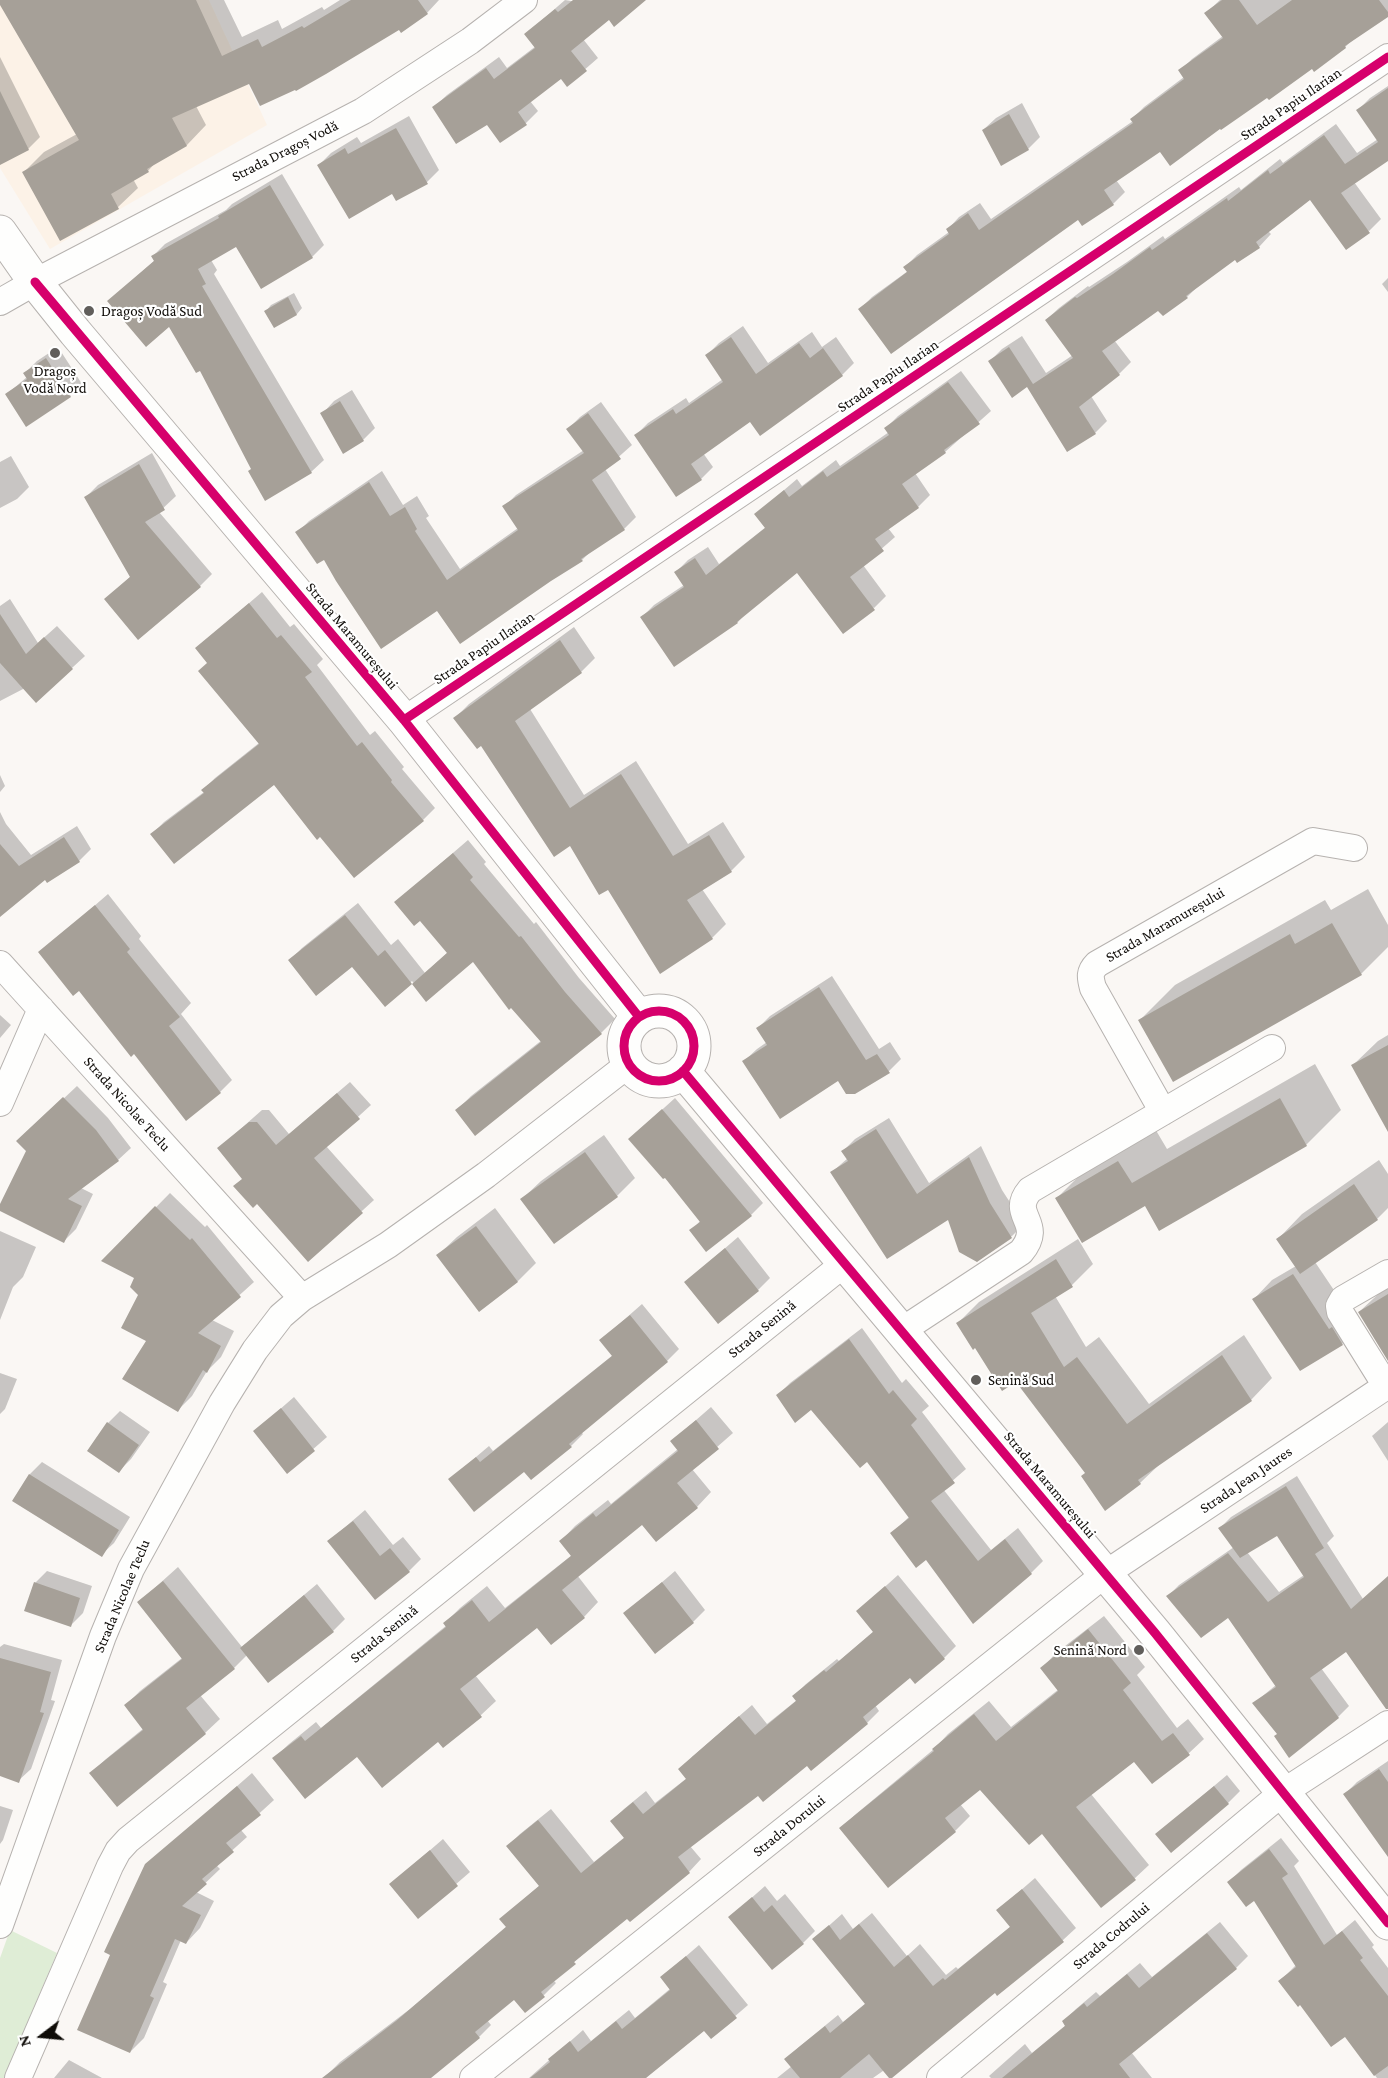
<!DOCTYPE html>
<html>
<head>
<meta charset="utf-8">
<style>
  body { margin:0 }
  #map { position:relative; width:1388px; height:2078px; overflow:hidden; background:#faf7f4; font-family:"Crimson Pro",serif }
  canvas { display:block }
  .north { position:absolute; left:12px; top:2006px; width:60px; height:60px; -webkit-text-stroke:4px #fff; paint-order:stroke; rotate:254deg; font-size:16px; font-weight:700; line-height:24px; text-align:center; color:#0f0c08 }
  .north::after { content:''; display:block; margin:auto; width:21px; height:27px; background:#0f0c08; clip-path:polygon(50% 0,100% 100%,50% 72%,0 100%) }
</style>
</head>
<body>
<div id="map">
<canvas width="1388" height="2078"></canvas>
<div class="north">N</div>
</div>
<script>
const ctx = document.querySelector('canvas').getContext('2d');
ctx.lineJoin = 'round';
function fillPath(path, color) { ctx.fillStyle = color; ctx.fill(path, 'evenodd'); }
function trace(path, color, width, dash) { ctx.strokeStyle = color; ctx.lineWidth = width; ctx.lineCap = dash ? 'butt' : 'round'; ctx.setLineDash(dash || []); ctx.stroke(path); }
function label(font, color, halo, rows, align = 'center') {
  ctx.font = font + ' "Crimson Pro",serif'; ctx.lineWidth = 4.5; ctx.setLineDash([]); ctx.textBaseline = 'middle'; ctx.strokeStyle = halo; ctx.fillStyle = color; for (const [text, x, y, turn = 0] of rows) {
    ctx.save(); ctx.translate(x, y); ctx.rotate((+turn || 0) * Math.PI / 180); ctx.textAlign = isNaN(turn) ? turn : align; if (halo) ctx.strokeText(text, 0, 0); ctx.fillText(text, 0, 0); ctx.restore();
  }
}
const built = new Path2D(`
  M0 0H209L267 125 50 249 0 168Z`);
const green = new Path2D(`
  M10 1930 57 1953 4 2078H0V1958Z`);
const shadow = new Path2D(`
  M0 0H224L242 37 278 20 282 29 322 7 324 10 340 0H439L427 13 400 28 250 82 196 106 206 125 187 145 156 162 148 171 133 179 138 188 118 207 24 172 44 152 77 134Z
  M565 0 571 1 643 0 609 18 583 39 598 58 567 85 561 77 530 101 538 111 526 123H487L434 107 447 95 499 57 507 68 536 46 526 34Z
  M1220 0H1388V15L1355 38 1345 47 1267 95 1160 150 1116 180 1125 192 1113 204 860 309 872 297 908 271 905 267 917 255 949 232 948 229 959 217 980 203 991 219 1133 121 1132 119 1144 107 1184 77 1180 71 1192 59 1223 36 1206 13Z
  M0 57 40 137 28 149 0 163Z
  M1388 86V159L1354 182 1381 219 1369 231 1311 198 1268 231 1271 234 1259 247 1236 258 1199 285 1187 297 1163 314 1159 309 1114 340 1131 362 1119 374 1091 396 1107 421 1095 433 990 361 1002 349 1022 336 1046 373 1073 355 1046 320 1059 308 1088 286 1089 287 1127 262 1163 236 1165 239 1239 187 1241 190 1280 159 1283 163 1336 124 1357 153 1378 139 1358 110 1370 98Z
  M1022 103 1040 137 1028 149 983 130 996 118Z
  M409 116 439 170 427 182 393 192 319 165 331 153 357 137 361 143Z
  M282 174 324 245 312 257 236 245 211 260 217 270 214 274 324 460 311 472 266 499 252 469 200 369 170 325 109 301 155 260 153 256 165 244 226 210 232 204Z
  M1388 278V292L1382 284Z
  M294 293 302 308 297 314 274 326 266 311 271 305Z
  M743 326 768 363 812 332 822 347 836 337 854 363 842 375 751 420 703 453 713 467 701 479 636 435 648 423 686 398 689 403 723 379 707 355 719 343Z
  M58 347 82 384 70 396 7 394 27 377 25 373 37 361Z
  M961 371 991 411 945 452 915 473 930 495 918 507 888 528 895 537 863 565 886 596 874 608 798 571 749 610 738 622 674 664 642 617 654 605 684 585 676 572 688 560 708 547 719 564 766 527 756 514 797 479 802 486 836 460 840 466 889 432 886 428 898 416Z
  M352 390 375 428 363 440 322 414 334 401Z
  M601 402 632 445 605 469 636 517 624 529 592 550 582 560 437 609 324 558 297 533 309 521 382 471 403 505 417 496 429 516 426 518 460 569 518 528 504 507 516 495 584 450 568 429 580 417Z
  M152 453 176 496 159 512 212 574 200 586 106 599 131 576 86 497 98 485Z
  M11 456 29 487 17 499 0 508V462Z
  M262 592 290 627 294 624 323 659 317 665 370 735 375 731 404 767 402 769 435 808 423 820 274 783 152 834 164 822 204 792 203 790 215 778 259 743 209 663 197 648Z
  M10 599 38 643 57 626 85 656 36 701 25 688 0 701V606Z
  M574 627 595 658 581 672 530 709 584 795 636 761 688 844 723 822 745 857 731 871 702 889 726 924 712 938 608 888 481 744 455 718 469 704Z
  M0 775 5 786 0 792Z
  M0 812 6 824 31 855 77 826 91 849 79 861 46 878 0 915Z
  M468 840 486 862 484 864 534 924 536 922 579 978 615 1019 601 1033 457 1110 471 1096 542 1040 473 960 427 1000 412 981 385 1004 352 965 290 960 302 948 358 903 391 945 398 939 425 973 448 952 421 919 396 902Z
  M1368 889 1388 925V947L1361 974 1140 1020 1175 985 1325 900 1331 910Z
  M108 894 141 936 139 939 191 1003 181 1014 232 1080 220 1092 134 1052 79 989 40 953Z
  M832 976 879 1049 890 1042 901 1059 889 1071 839 1079 744 1061 757 1049 767 1042 758 1028 770 1016Z
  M0 1015 11 1025 0 1038Z
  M1388 1035V1128L1353 1065 1378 1041Z
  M1315 1064 1341 1110 1306 1145 1145 1204 1057 1198 1092 1163 1154 1127 1167 1149Z
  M350 1082 371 1105 326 1146 374 1200 308 1260 219 1148 262 1110H269L289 1134Z
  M77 1086 108 1118 131 1148 118 1160 81 1188 93 1194 76 1229 64 1241 0 1209V1208L43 1118Z
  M675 1098 763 1203 751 1215 691 1231 701 1220 665 1176 643 1127Z
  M889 1118 929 1183 981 1146 1002 1190 1024 1224 1012 1236 977 1260 949 1218 832 1172 848 1158 843 1151 855 1139Z
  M604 1135 635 1178 617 1196 522 1199 541 1181Z
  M1379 1160 1388 1174V1208L1377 1219 1315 1262 1348 1311 1360 1325 1342 1344 1254 1299 1272 1280 1296 1266 1278 1239 1302 1214Z
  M170 1193 205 1227 207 1225 254 1282 212 1320 234 1331 221 1357 207 1371 192 1396 178 1410 148 1340 136 1277 103 1261Z
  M495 1208 536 1263 518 1281 479 1310 438 1255 457 1237Z
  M0 1231 36 1247 23 1277 13 1287 0 1320Z
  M738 1237 770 1278 758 1290 686 1282Z
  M1078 1239 1093 1264 1072 1285 1055 1296 1086 1347 1099 1337 1149 1404 1244 1335 1272 1378 1251 1400 1161 1463 1140 1483 1086 1472 1016 1380 976 1346 958 1323 979 1302Z
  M1388 1285V1352L1359 1312Z
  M642 1304 679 1349 667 1361 581 1432 583 1434 571 1446 524 1470 450 1479 489 1446 493 1451 613 1355 601 1340Z
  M862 1328 902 1383 906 1379 929 1406 922 1412 966 1469 943 1489 991 1550 1018 1528 1043 1561 1031 1573 926 1558 892 1533 910 1516 867 1460 812 1408 778 1395 790 1383Z
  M0 1373 17 1379 5 1409 0 1414Z
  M294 1397 327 1437 287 1472 255 1431Z
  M711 1407 733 1433 692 1469 711 1492 697 1507 643 1522 577 1575 598 1602 584 1617 537 1626 475 1675 496 1701 481 1715 443 1746 438 1740 357 1755 274 1758 289 1744 316 1722 321 1728 447 1625 445 1623 460 1608 487 1586 505 1608 572 1555 561 1541 575 1526 608 1500 611 1504 678 1449 672 1441Z
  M120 1411 150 1432 131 1459 119 1471 108 1423Z
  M1388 1422V1461L1372 1436Z
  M42 1462 130 1517 114 1543 101 1555 14 1501 30 1474Z
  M1297 1476 1334 1536 1327 1543 1363 1599 1388 1577V1696L1347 1650 1321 1668 1349 1706 1338 1717 1279 1733 1254 1703 1276 1685 1228 1616 1168 1596 1179 1585 1234 1547 1220 1528 1231 1517ZM1277 1534 1304 1575 1279 1592 1247 1552Z
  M365 1510 393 1545 403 1537 421 1559 409 1571 329 1541Z
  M178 1567 242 1647 317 1584 345 1619 333 1631 247 1655 234 1668 200 1695 220 1719 205 1733 91 1773 106 1759 144 1728 126 1705 140 1691 182 1658 139 1602Z
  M47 1571 92 1586 83 1613 71 1625 35 1583Z
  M675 1571 705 1610 693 1622 625 1614Z
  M898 1575 956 1646 944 1658 911 1676 875 1705 879 1711 867 1723 807 1764 758 1794 690 1846 701 1859 689 1872 630 1920 627 1917 587 1951 553 1980 556 1983 544 1995 514 1998 487 2020 491 2025 479 2037 430 2078H331L328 2074 340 2062 410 2009 507 1926 501 1919 540 1885 508 1846 520 1834 551 1809 594 1862 625 1837 612 1821 624 1809 646 1791 655 1803 687 1778 692 1757 752 1705 767 1724 797 1700 794 1696 806 1684 837 1659 839 1661 874 1631 858 1611Z
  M1104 1616 1145 1667 1137 1675 1177 1728 1188 1719 1204 1739 1189 1753 1152 1782 1135 1760 1091 1794 1149 1865 1134 1879 1042 1832 980 1788 960 1804 970 1816 955 1831 841 1828 856 1814 934 1749 948 1734 989 1701 1011 1727 1059 1689 1042 1668 1056 1653Z
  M4 1644 62 1660 51 1700 55 1701 31 1769 18 1781 0 1774V1647Z
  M1388 1761V1847L1345 1794 1357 1782Z
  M252 1773 274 1800 241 1830 247 1837 216 1865 220 1869 196 1892 214 1901 200 1928 186 1943 181 1940 163 1982 167 1984 144 2038 130 2052 112 1954 147 1865Z
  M1227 1775 1240 1791 1228 1803 1157 1834Z
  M0 1806 13 1810 3 1840 0 1844Z
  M1281 1838 1299 1861 1294 1866 1337 1935 1355 1920 1374 1945 1372 1947 1388 1968V2078H1377L1345 2035 1301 2003 1280 1981 1296 1965 1255 1898 1229 1882 1241 1870Z
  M443 1839 470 1872 418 1917 391 1884Z
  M1035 1878 1076 1928 1063 1940 998 1993 996 1991 873 2078H777L792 2066 786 2059 799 2047 838 2015 843 2022 866 2003 814 1939 842 1914 853 1929 872 1913 907 1956 920 1944 946 1975 956 1967 958 1969 1011 1926 998 1910Z
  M765 1886 777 1901 785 1894 815 1931 803 1943 730 1917Z
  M1220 1922 1248 1956 1236 1968 1131 2052 1152 2078H991L989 2076 1025 2044 1032 2053 1066 2025 1064 2021 1076 2009 1096 1992 1100 1996 1140 1963 1152 1977Z
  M699 1945 748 2005 711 2037 704 2029 643 2078H529L583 2030 591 2041 629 2010 635 2018 671 1988 662 1977Z
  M69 2060 102 2078H54Z`);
const building = new Path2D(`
  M0 0H196L222 56 258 39 262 47 302 26 304 28 351 0H418L428 14 401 33 399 30 326 74 296 91 295 90 260 106 249 84 172 118 187 146 147 169 149 172 111 194 119 209 60 241 22 172 79 140 0 5Z
  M573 0H646L614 27 609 20 571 51 587 71 567 87 561 79 518 112 527 125 500 143 487 125 456 144 432 107 486 68 494 79 535 48 524 34 555 9 558 12Z
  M1222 0H1239L1257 25 1292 0H1379L1388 12V17L1345 46 1346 48 1314 72 1312 69 1269 100 1267 98 1221 130 1220 129 1170 166 1160 152 1104 190 1114 205 1082 226 1078 220 891 354 858 309 907 272 903 267 949 234 946 229 968 213 979 230 1133 123 1130 119 1184 79 1178 70 1223 38 1204 13Z
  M1388 88V161L1341 193 1370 233 1346 250 1310 200 1256 242 1260 248 1237 263 1235 260 1186 296 1188 298 1163 316 1158 311 1102 351 1120 375 1079 407 1096 434 1067 452 1027 387 1012 398 988 361 1009 347 1033 384 1073 358 1045 320 1075 297 1077 298 1113 274 1150 247 1152 250 1227 198 1228 201 1268 170 1270 174 1324 135 1345 164 1378 142 1356 110Z
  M0 91 29 150 0 165Z
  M1009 114 1029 150 1001 166 982 130Z
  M396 128 428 184 396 201 392 194 349 219 317 165 345 148 348 154Z
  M270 185 313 258 261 289 236 247 198 269 206 284 202 286 312 473 265 501 248 471 251 469 200 371 196 373 169 327 146 347 107 301 154 261 151 256 219 218 218 216Z
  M288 297 297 315 274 328 264 311Z
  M731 337 756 374 799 343 810 358 823 348 843 376 760 436 750 422 691 464 702 480 676 497 634 435 673 409 676 414 723 382 705 355Z
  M46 358 71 397 26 427 5 394 27 379 23 373Z
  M948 382 980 424 944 450 946 453 902 484 919 508 875 539 884 551 850 577 875 610 843 634 797 573 737 622 738 623 674 667 640 617 684 587 674 572 695 558 706 575 765 528 754 514 784 490 789 497 823 471 827 477 889 435 884 428Z
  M340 401 364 441 343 454 320 413Z
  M588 413 621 459 592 480 625 530 581 559 583 561 551 581 460 644 437 611 381 649 336 581 324 560 317 564 295 532 369 482 390 516 405 507 417 529 415 531 447 580 518 530 502 506 584 453 566 429Z
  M139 464 165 510 145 522 201 587 138 640 104 599 130 577 84 497Z
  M249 603 277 638 281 635 312 672 305 677 357 746 362 742 392 780 391 782 424 821 354 878 320 837 317 840 274 785 174 864 150 834 204 793 201 790 259 744 198 671 207 663 195 648Z
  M0 614 26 654 44 637 73 669 36 703 0 663Z
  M560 640 582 673 515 721 570 808 621 774 673 856 709 835 732 872 687 900 713 939 660 974 608 890 599 895 570 846 554 857 481 746 477 749 453 718Z
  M64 837 80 862 47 883 45 880 0 917V844L19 866Z
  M453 853 473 877 470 880 519 937 521 936 565 992 602 1034 475 1136 455 1110 541 1042 511 1008 509 1010 473 962 426 1002 412 984 447 953 420 921 414 926 394 902Z
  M95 905 130 949 127 952 180 1017 169 1026 221 1093 186 1121 134 1054 131 1057 79 991 73 996 38 952Z
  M345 915 378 956 385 950 412 984 385 1007 352 967 316 996 288 960Z
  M1332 923 1362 975 1173 1082 1138 1020 1290 934 1295 944Z
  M819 987 866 1060 877 1054 890 1073 855 1094H846L838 1081 780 1119 742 1061 767 1045 756 1028Z
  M1388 1045V1132L1351 1065Z
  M337 1093 360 1119 314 1158 363 1213 308 1262 257 1204 253 1208 233 1186 242 1179 217 1148 249 1122H257L276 1145Z
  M63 1097 96 1130 119 1161 68 1199 82 1206 64 1243 0 1211V1204L26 1151 16 1141Z
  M1280 1098 1307 1146 1159 1231 1145 1206 1082 1243 1055 1198 1118 1161 1132 1183Z
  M662 1109 752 1216 706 1252 689 1230 700 1222 665 1178 663 1179 628 1139Z
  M876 1129 917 1194 969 1157 990 1203 1012 1238 977 1262 959 1252 948 1220 887 1259 830 1172 848 1161 841 1151Z
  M585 1152 618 1197 554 1244 520 1199Z
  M1354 1184 1378 1220 1300 1274 1276 1239Z
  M155 1206 190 1240 192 1238 241 1297 198 1333 221 1346 207 1373 203 1370 178 1412 122 1379 146 1341 121 1328 138 1295 130 1287 134 1278 101 1261Z
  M476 1226 518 1282 479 1312 436 1255Z
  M725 1248 759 1291 718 1324 684 1282Z
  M1056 1259 1073 1287 1031 1313 1064 1367 1077 1357 1127 1424 1222 1355 1252 1401 1138 1480 1141 1484 1105 1511 1081 1476 1085 1473 1016 1382 1002 1391 975 1348 973 1350 956 1323Z
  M1293 1274 1329 1329 1332 1327 1343 1345 1300 1371 1252 1299Z
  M1388 1294V1361L1358 1312Z
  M630 1315 668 1362 569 1444 572 1447 531 1480 524 1472 474 1512 448 1479 476 1457 480 1462 612 1356 599 1340Z
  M849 1339 889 1394 893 1390 917 1419 911 1425 955 1483 931 1501 978 1561 1005 1539 1032 1574 973 1624 926 1560 916 1568 890 1533 909 1518 867 1462 860 1468 811 1410 795 1423 776 1395Z
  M281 1408 315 1451 287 1474 253 1431Z
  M696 1420 719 1449 677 1483 698 1508 656 1542 642 1525 562 1590 585 1618 551 1645 537 1628 460 1689 482 1717 443 1748 438 1742 382 1788 357 1757 305 1799 272 1758 301 1736 305 1741 446 1627 443 1623 472 1600 489 1622 571 1556 559 1541 593 1513 596 1517 678 1451 670 1441Z
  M107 1422 139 1445 119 1473 87 1451Z
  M29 1474 119 1530 102 1557 12 1501Z
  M1286 1486 1324 1548 1315 1554 1351 1609 1388 1576V1709H1386L1346 1652 1310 1678 1339 1718 1289 1758 1274 1736 1277 1734 1252 1703 1276 1687 1228 1618 1201 1638 1166 1596 1228 1553 1268 1602 1304 1577 1277 1536 1240 1558 1218 1528Z
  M353 1521 380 1556 390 1548 410 1572 375 1600 327 1541Z
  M163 1581 235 1669 186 1708 206 1734 117 1807 89 1773 143 1730 124 1705 182 1659 137 1602Z
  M34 1582 80 1598 71 1627 24 1611Z
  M662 1582 694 1623 655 1654 623 1613Z
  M885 1586 945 1659 915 1684 910 1678 863 1717 868 1724 811 1771 807 1766 763 1802 758 1796 678 1857 690 1873 630 1922 627 1919 574 1962 576 1964 541 1992 545 1997 525 2013 514 2000 475 2032 480 2038 431 2078H322L396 2021 506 1927 499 1919 539 1886 506 1846 538 1820 581 1873 624 1838 610 1821 633 1802 643 1814 686 1779 678 1769 739 1716 755 1735 796 1701 792 1696 824 1670 826 1672 873 1632 856 1611Z
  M304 1595 334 1632 268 1683 240 1648Z
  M1088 1629 1131 1683 1123 1690 1162 1741 1173 1733 1190 1755 1152 1784 1134 1762 1076 1807 1136 1880 1101 1908 1042 1834 1029 1845 980 1790 945 1818 956 1832 888 1888 839 1828 934 1751 932 1749 974 1714 996 1741 1058 1691 1040 1668Z
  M0 1658 51 1672 40 1712 44 1713 19 1783 0 1776Z
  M1379 1769 1388 1782V1857L1343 1794Z
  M237 1786 261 1815 226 1843 234 1852 202 1879 207 1884 182 1906 201 1915 186 1944 175 1939 150 1996 154 1998 130 2053 77 2030 110 1955 104 1952 145 1864Z
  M1214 1786 1229 1804 1171 1853 1155 1834Z
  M1269 1849 1288 1874 1282 1878 1324 1945 1342 1931 1363 1958 1360 1960 1388 1996V2066L1374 2076 1345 2037 1331 2047 1300 2005 1298 2007 1278 1981 1296 1967 1254 1901 1246 1907 1227 1882Z
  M430 1850 458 1886 418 1919 389 1884Z
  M1022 1889 1064 1942 997 1996 995 1993 892 2078H889L869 2054 840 2078H800L784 2059 825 2026 830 2033 865 2004 812 1939 829 1925 840 1940 859 1924 894 1967 908 1955 933 1986 943 1978 945 1980 1010 1927 996 1910Z
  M752 1897 764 1912 772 1905 804 1944 772 1970 728 1917Z
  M1207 1933 1237 1969 1119 2064 1130 2078H1002L1065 2026 1062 2021 1084 2003 1087 2007 1127 1974 1139 1988Z
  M686 1956 737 2018 711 2039 704 2031 646 2078H530L550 2062 548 2059 570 2041 578 2052 616 2021 622 2029 670 1990 660 1977Z`);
const minor = new Path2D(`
  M0 302 35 282 363 111 470 41 524 0
  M404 720 1388 57
  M0 964 302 1298
  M0 1103 41 1009
  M1163 1112 1093 988C1090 977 1089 972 1097 964L1313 841 1354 848
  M901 1331 1021 1252C1046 1222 1008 1216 1030 1190L1272 1048
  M1386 1386 1340 1312 1339 1306 1343 1299 1388 1273
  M0 1925 103 1636 131 1569 222 1403 255 1350 281 1316 302 1298 388 1245 486 1175 629 1064
  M18 2078 110 1866 118 1851 128 1840 845 1263
  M473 2078 1105 1574 1388 1385
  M940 2078 1282 1793 1388 1724`);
const secondary = new Path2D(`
  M0 232 35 282 75 332 404 720 639 1017
  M624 1046a35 35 0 1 1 70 0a35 35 0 1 1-70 0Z
  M683 1071 1155 1633 1388 1923`);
const cycleway = new Path2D(`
  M35 282 404 720 639 1017
  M404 720 1388 57
  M624 1046a35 35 0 1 1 70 0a35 35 0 1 1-70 0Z
  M683 1071 1155 1633 1388 1923`);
const markers = [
  [89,311,6,"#615e5b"],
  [55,353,6,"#615e5b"],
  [976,1380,6,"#615e5b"],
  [1139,1650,6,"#615e5b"]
];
const streetNames = [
  ["Strada Papiu Ilarian",1291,104,-34],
  ["Strada Dragoș Vodă",285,151,-27],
  ["Strada Papiu Ilarian",888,376,-34],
  ["Strada Maramureșului",352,636,50],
  ["Strada Papiu Ilarian",484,648,-34],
  ["Strada Maramureșului",1165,925,-30],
  ["Strada Nicolae Teclu",127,1104,48],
  ["Strada Senină",762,1329,-39],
  ["Strada Jean Jaures",1246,1480,-34],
  ["Strada Maramureșului",1050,1485,50],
  ["Strada Nicolae Teclu",122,1596,-67],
  ["Strada Senină",384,1634,-39],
  ["Strada Dorului",789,1826,-39],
  ["Strada Codrului",1111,1936,-40]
];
const poiNames = [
  ["Dragoș Vodă Sud",101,311],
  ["Dragoș",55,371,"center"],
  ["Vodă Nord",55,388,"center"],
  ["Senină Sud",988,1380],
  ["Senină Nord",1127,1650,"right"]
];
fillPath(built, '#fcf2e7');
fillPath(green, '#dfedd6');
fillPath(shadow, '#0003');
fillPath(building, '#a6a098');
trace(minor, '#b6b2af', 28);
trace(secondary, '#b6b2af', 35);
trace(minor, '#fefefd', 26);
trace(secondary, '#fefefd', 33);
trace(cycleway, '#d6006c', 9);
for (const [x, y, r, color] of markers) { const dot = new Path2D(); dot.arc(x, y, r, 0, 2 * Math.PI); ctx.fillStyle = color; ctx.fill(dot); trace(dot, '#fff', 2); }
label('15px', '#0f0c08', '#fff', streetNames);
label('15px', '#0f0c08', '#fff', poiNames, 'left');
</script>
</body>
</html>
